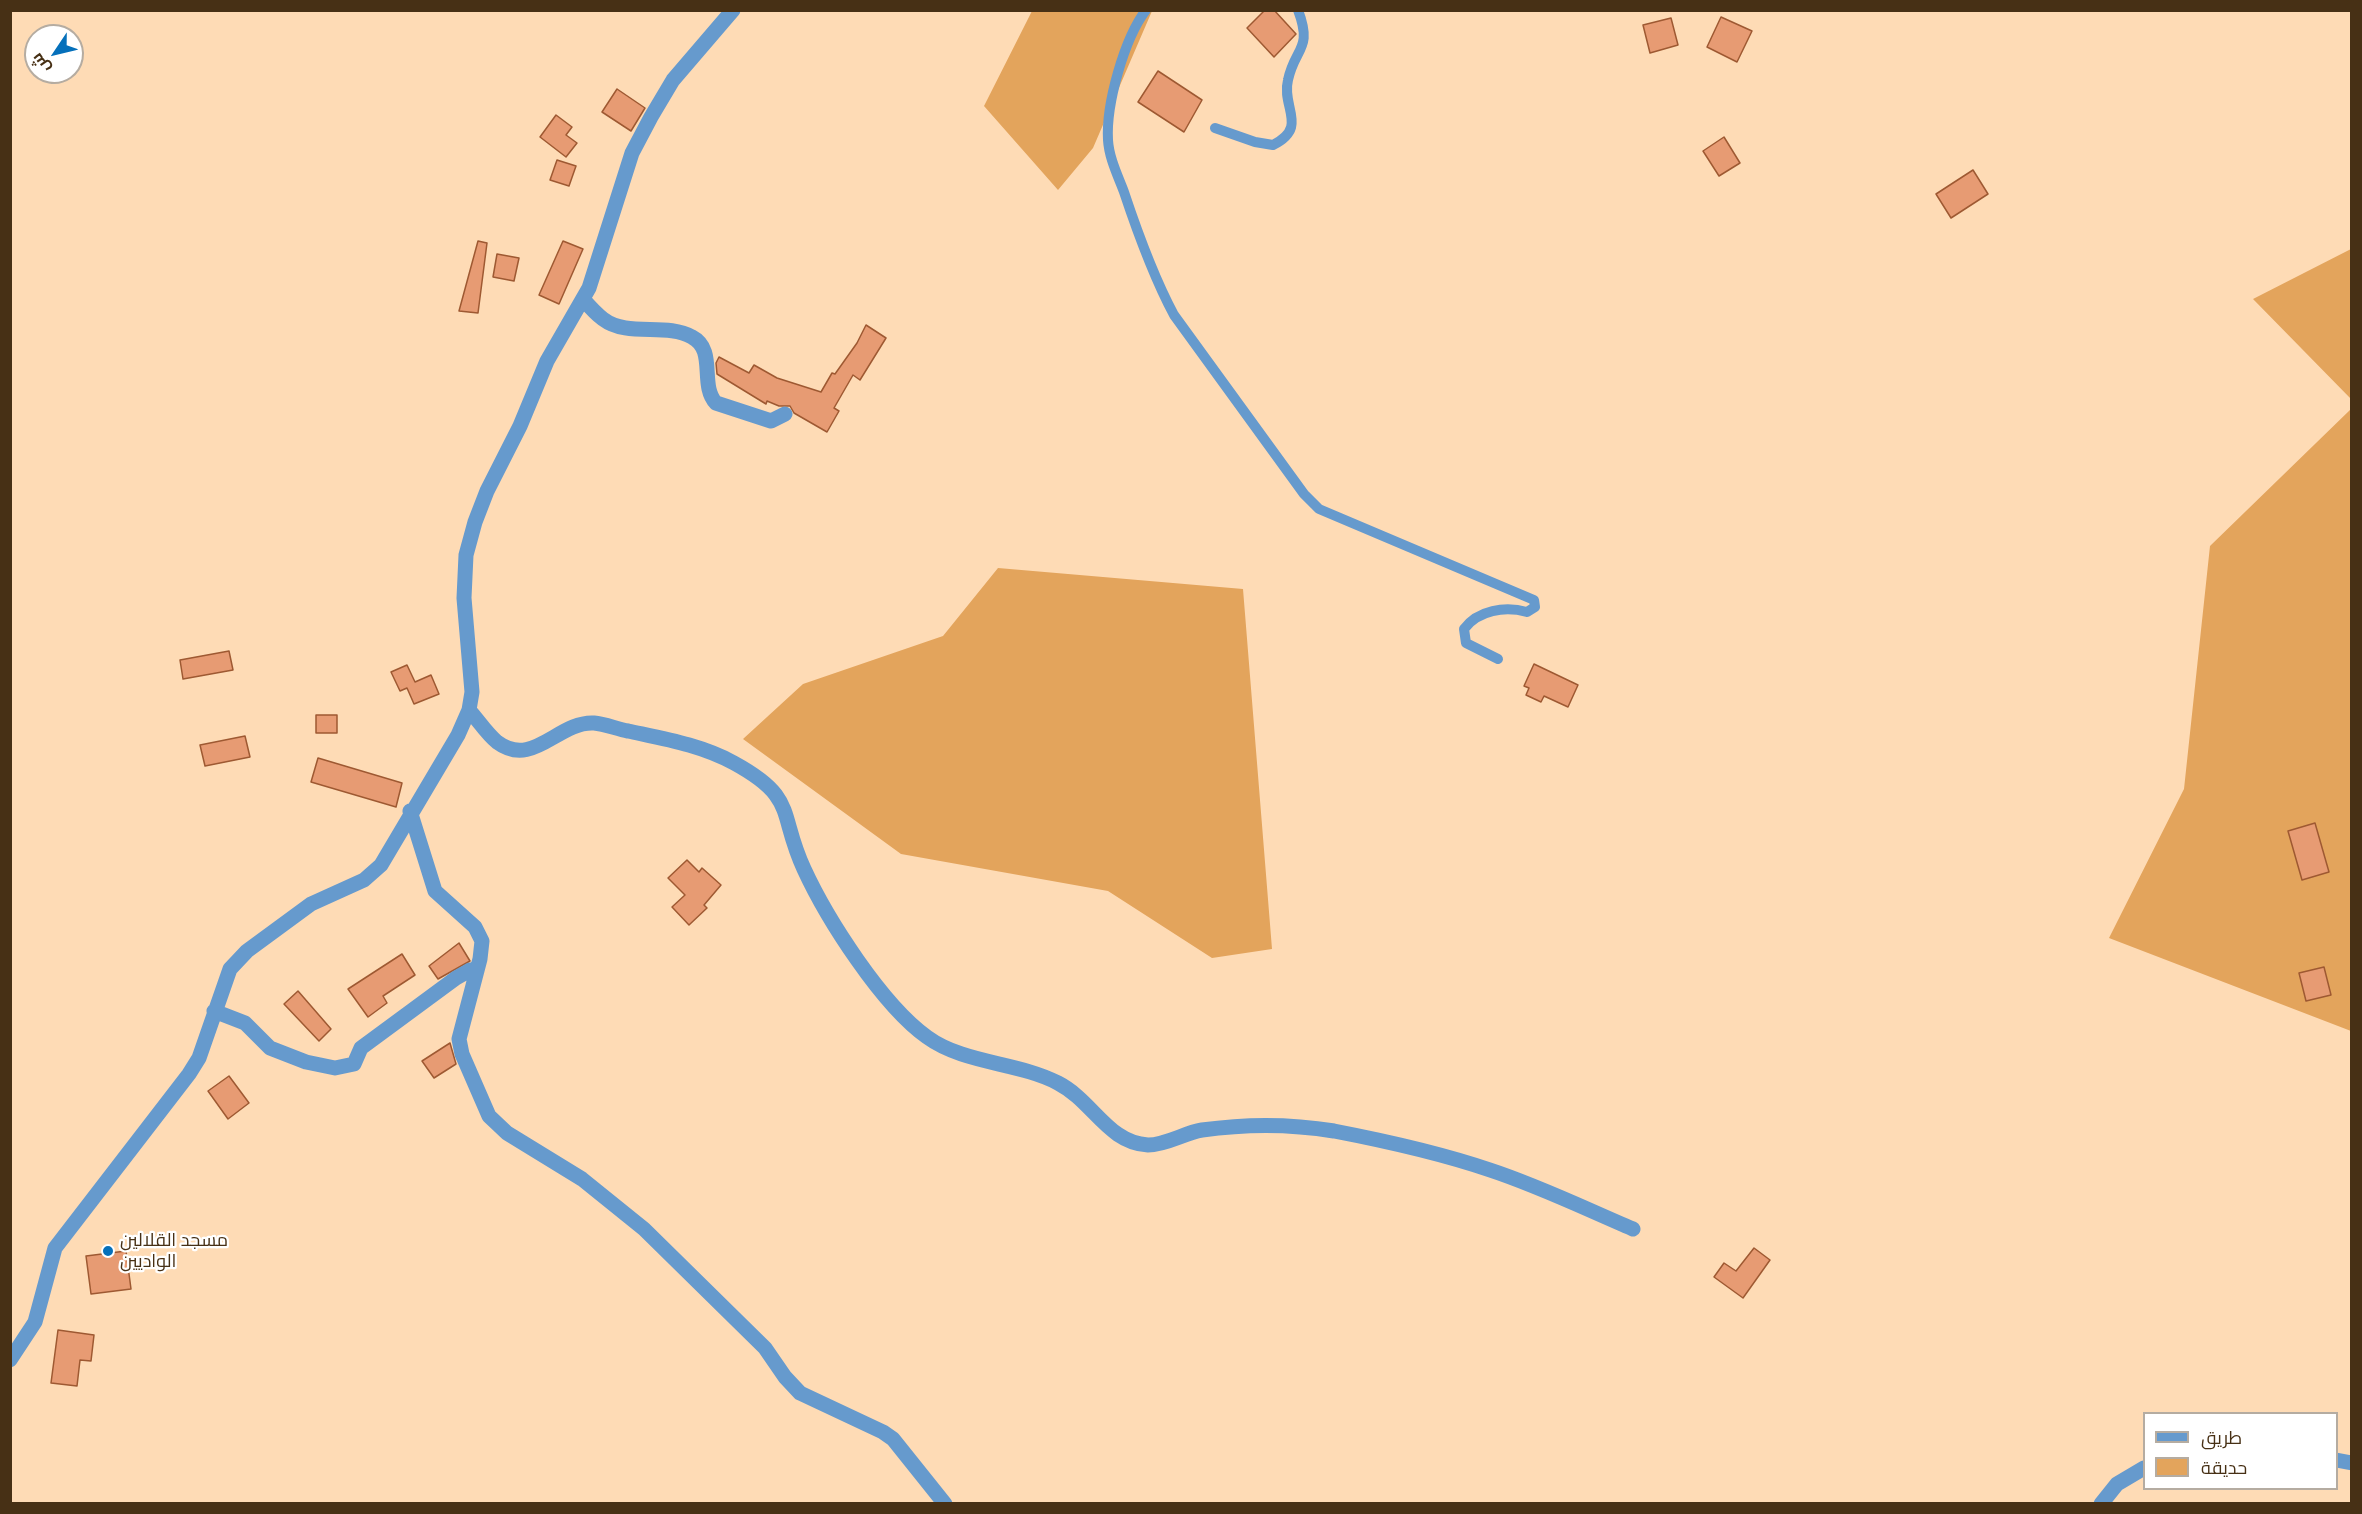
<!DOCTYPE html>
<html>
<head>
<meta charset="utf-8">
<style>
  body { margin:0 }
  #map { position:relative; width:2362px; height:1514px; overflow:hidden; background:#fedbb5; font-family:Roboto,Cairo,sans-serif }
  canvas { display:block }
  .frame { position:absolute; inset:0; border:12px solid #473015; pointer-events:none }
  .legend { position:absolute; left:2143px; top:1412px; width:195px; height:78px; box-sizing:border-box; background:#fff; border:2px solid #b5aca1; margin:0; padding:8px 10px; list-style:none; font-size:18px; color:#473015 }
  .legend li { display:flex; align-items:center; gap:12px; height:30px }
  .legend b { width:30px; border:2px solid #b5aca1 }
  .north { position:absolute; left:24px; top:24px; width:60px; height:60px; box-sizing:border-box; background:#fff; border:2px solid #b5aca1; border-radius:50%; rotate:235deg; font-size:16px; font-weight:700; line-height:24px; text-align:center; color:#473015 }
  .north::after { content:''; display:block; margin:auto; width:21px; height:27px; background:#0570bb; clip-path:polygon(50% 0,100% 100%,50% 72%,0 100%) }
</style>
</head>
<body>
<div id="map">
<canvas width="2362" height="1514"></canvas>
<div class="frame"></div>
<ul class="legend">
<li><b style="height:8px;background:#669acd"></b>طريق</li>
<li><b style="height:16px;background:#e3a45c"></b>حديقة</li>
</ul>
<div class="north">ش</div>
</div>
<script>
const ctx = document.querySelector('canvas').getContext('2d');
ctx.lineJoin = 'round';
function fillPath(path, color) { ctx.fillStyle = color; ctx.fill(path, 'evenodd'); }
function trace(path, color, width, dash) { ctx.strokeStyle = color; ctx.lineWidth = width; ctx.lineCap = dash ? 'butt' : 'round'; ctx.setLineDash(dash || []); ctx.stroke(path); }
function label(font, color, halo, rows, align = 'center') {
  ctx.font = font + ' Roboto,Cairo,sans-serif'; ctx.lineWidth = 4.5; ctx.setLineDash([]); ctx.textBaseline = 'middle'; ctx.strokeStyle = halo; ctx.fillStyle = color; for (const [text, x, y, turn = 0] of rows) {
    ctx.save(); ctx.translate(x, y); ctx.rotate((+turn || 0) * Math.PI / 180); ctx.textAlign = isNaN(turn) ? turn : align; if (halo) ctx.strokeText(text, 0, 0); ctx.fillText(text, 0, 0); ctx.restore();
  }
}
const green = new Path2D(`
  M1032 11H1152L1093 148 1058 190 984 106Z
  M2351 249V399L2253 299Z
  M2351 409V1031L2109 938 2184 789 2210 546Z
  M998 568 1243 589 1272 949 1212 958 1108 891 901 854 743 739 803 684 943 636Z`);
const building = new Path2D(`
  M1265 10H1274L1296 34 1274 57 1247 28Z
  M1721 17 1752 31 1737 62 1707 47Z
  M1671 18 1678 45 1650 53 1643 25Z
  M1158 71 1202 100 1184 132 1138 102Z
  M617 89 645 108 631 131 602 112Z
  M556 115 572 127 566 135 577 143 566 157 540 137Z
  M1724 137 1740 163 1719 176 1703 151Z
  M557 160 576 166 569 186 550 180Z
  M1973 170 1988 194 1951 218 1936 194Z
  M478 241 487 243 478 313 459 311Z
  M563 241 583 249 559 304 539 295Z
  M497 254 519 258 514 281 493 277Z
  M866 325 886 338 860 380 853 375 834 408 839 411 827 432 794 413 790 406H779L767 401 766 404 717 374 716 363 719 357 749 373 754 365 777 378 821 392 832 373 835 374 857 343Z
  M229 651 233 670 183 679 180 660Z
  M1534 664 1578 685 1568 707 1544 696 1541 702 1526 695 1529 688 1524 686Z
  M407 665 415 682 431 675 439 694 414 704 407 688 400 691 391 672Z
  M316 715H337V733H316Z
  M245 736 250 757 205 766 200 745Z
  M318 758 402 783 396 807 311 782Z
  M2315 823 2329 872 2302 880 2288 831Z
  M687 860 699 872 702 868 721 885 704 905 707 908 689 925 672 907 685 895 668 878Z
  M459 943 470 961 438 979 429 966Z
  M402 954 415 975 383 996 387 1003 368 1017 348 989Z
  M2324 967 2331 995 2306 1001 2299 973Z
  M298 991 331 1029 319 1041 284 1004Z
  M450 1043 456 1064 434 1078 422 1061Z
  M229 1076 249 1103 228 1119 208 1091Z
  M1754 1248 1770 1260 1743 1298 1714 1277 1724 1263 1736 1271Z
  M126 1251 131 1289 91 1294 86 1256Z
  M58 1330 94 1335 91 1361 80 1360 77 1386 51 1383Z`);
const service = new Path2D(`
  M1146 10C1124 39 1106 104 1108 140 1109 158 1118 176 1124 192 1138 234 1153 276 1174 315L1304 494 1319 509 1534 600 1535 607 1527 612C1505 606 1478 610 1464 629L1466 643 1498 659
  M1215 128 1255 142 1273 145C1309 127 1281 107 1288 80 1295 47 1313 50 1298 10`);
const minor = new Path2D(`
  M583 299C589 306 595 313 603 319 628 338 666 322 692 337 717 350 699 385 716 403L771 421 785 414
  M469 710C478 720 487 734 497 742 533 769 558 721 594 723 605 724 617 729 628 731 665 739 701 745 734 763 798 798 778 813 804 869 827 919 882 1005 927 1037 964 1064 1018 1062 1058 1083 1093 1101 1108 1143 1148 1145 1166 1145 1184 1133 1202 1130 1244 1124 1292 1124 1334 1131 1386 1141 1440 1153 1490 1170 1539 1186 1586 1209 1633 1229
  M410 811 435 891 475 927 482 941 480 959 459 1039 462 1054 489 1116 507 1133 582 1179 644 1229 765 1348 785 1377 800 1393 883 1432 893 1439 945 1504
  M214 1011 245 1023 270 1048 306 1062 335 1068 354 1064 361 1048 456 978 470 970 477 971
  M10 1360 35 1322 55 1248 189 1074 199 1058 230 969 247 951 311 904 364 880 381 865 458 735 469 710 472 692 464 598 466 555 475 522 487 491 520 426 547 361 589 288 632 153 651 117 673 80 733 10
  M2336 1460 2352 1463
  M2101 1504 2117 1484 2144 1468`);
const markers = [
  [108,1251,6,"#0570bb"]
];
const poiNames = [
  ["مسجد القلالين",120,1241],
  ["الواديين",120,1262]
];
fillPath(green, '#e3a45c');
fillPath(building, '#e79b73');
trace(building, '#9e5932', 1.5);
trace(service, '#669acd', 10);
trace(minor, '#669acd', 15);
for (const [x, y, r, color] of markers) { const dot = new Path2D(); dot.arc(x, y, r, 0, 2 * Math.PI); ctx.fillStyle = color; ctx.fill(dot); trace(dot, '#fff', 2); }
label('18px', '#473015', '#fff', poiNames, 'left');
</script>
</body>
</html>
